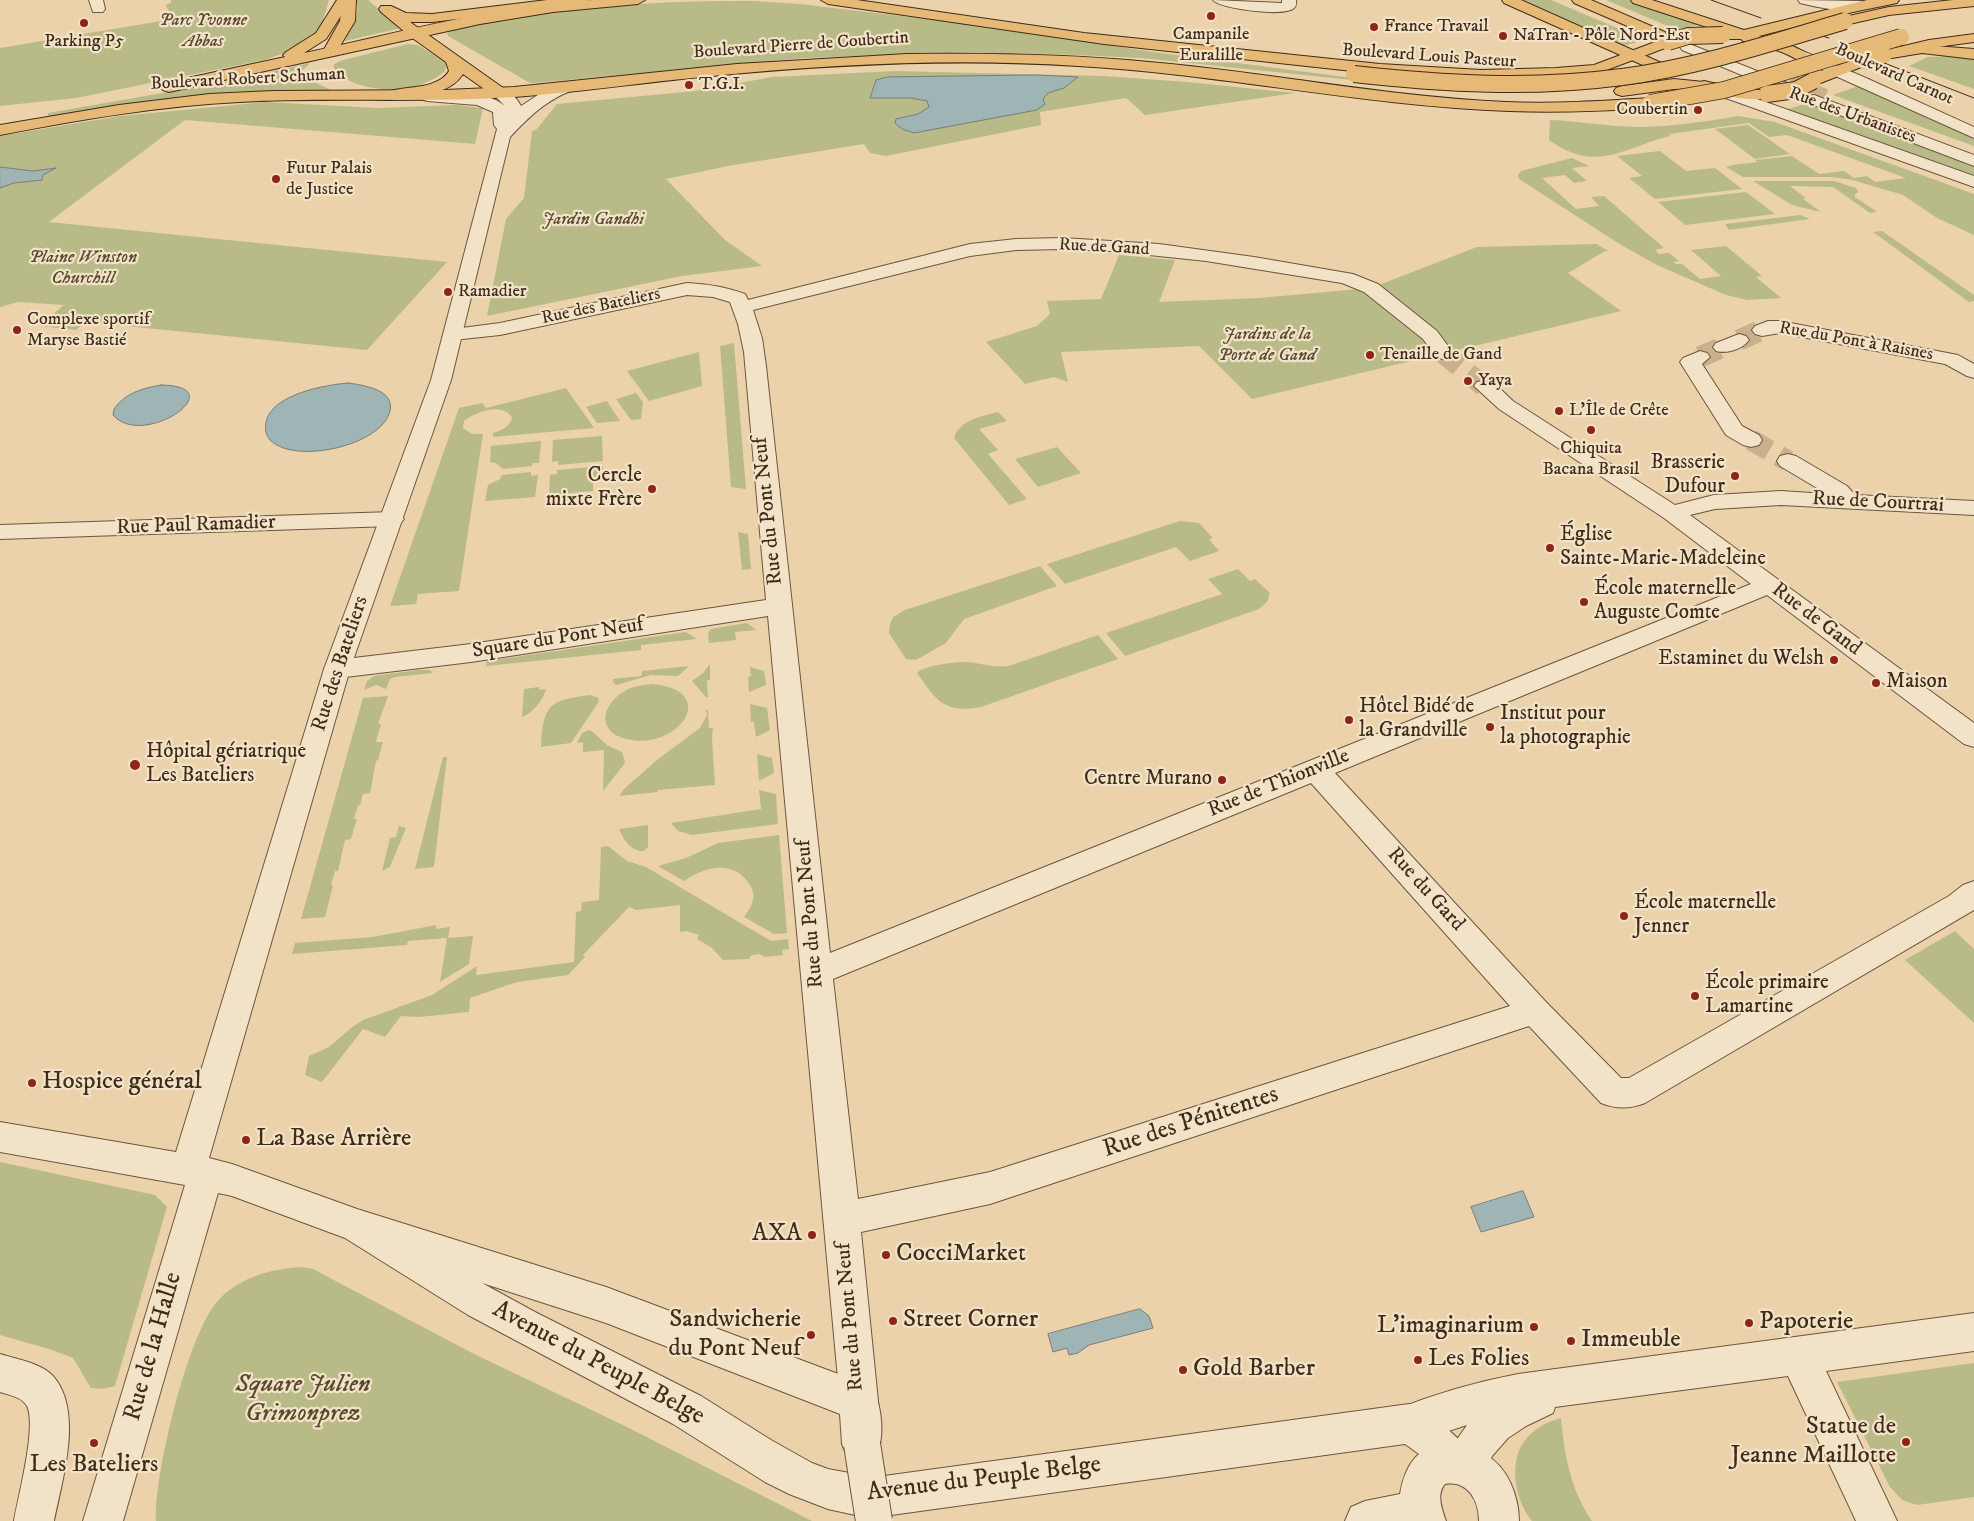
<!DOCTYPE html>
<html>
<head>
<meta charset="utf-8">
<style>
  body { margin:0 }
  canvas { display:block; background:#ebd2ab }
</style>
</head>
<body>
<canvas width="1974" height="1521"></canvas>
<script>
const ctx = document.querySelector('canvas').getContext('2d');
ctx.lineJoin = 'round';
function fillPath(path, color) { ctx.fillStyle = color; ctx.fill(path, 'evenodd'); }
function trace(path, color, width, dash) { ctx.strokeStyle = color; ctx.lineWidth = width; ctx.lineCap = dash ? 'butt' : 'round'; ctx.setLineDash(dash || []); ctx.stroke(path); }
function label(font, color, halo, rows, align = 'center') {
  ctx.font = font + ' "IM FELL DW Pica",serif'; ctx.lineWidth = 4.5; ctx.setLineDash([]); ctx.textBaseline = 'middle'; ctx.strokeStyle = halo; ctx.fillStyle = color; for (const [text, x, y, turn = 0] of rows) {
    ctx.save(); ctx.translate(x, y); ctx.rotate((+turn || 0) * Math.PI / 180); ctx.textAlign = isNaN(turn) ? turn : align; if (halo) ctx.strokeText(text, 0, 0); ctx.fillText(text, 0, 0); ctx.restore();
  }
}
const green = new Path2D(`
  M171 0H329L321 27 317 33 299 48 264 60 76 98 0 106V48L167 20 166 17 171 14 166 6 167 4 171 3Z
  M355 0H368L401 28 345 41C350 29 363 12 355 0Z
  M1522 0H1551L1645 40 1623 46Z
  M1606 0H1631L1702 24 1677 30Z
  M753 1 800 4 968 24 1153 52 1353 78 1648 77 1658 82 1590 89 1541 91 1381 83 1141 58 1055 54 943 53 806 58 535 83H530L448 36 447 33C457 26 475 25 487 23 573 6 666 0 753 1Z
  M408 44 418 45 444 61 446 64 445 71C418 95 360 96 334 70V64L343 60Z
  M1955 56 1974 59V89L1909 66 1928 57Z
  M310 63 302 71 304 77 331 90 265 91 195 96 48 117V113L220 83Z
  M896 71 1104 76 1187 82 1295 93 1145 115 1126 98 1040 112 1041 125 886 156 870 153 864 144 728 166 666 179 725 240 762 266 682 276 487 316 506 219 524 198 532 131 536 130 557 104 695 91 772 77Z
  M1858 86 1974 138V146L1833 95Z
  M266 102 377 108 456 105 483 108 475 144 185 120 49 222 447 262 367 350 85 322 76 330 39 326 64 305 18 302 0 307V188L14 183 42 180 43 175 54 168 33 171 0 167V136L120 116Z
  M1810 102 1974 164V176L1786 110Z
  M1738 116 1775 122 1974 194V235L1937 218 1903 195 1852 180 1832 177H1743L1726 167 1733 165 1757 162 1755 160 1792 156 1819 174 1844 171 1854 178 1867 176 1875 182 1906 178 1787 135 1769 137 1749 123 1669 134 1670 136C1622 148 1597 174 1549 140L1550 120C1578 121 1606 126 1635 127 1669 127 1705 122 1738 116Z
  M1748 125 1790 154 1755 159 1715 129Z
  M1660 151 1686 171 1715 168 1742 189 1655 199 1629 178 1642 176 1617 156Z
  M1572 158 1589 166 1572 168 1587 181 1574 183 1565 175 1542 178 1576 209 1599 206 1591 197 1604 196 1664 248 1655 250 1659 254 1669 253 1679 261 1674 262 1676 264H1682L1700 279 1721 276 1691 250 1726 246 1762 276 1756 277 1781 298 1747 300 1726 295 1657 265 1621 245 1519 179 1518 175 1521 171Z
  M1753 181H1834L1856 188 1858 192 1855 194V197L1877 212 1870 213 1833 187 1790 186 1806 198 1803 199 1821 212 1792 205Z
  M1746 192 1775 214 1685 225 1658 202Z
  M1800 215 1810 219 1729 230 1725 224Z
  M1882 231 1974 295V301L1969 302 1873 232Z
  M1596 244 1610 252 1605 251 1568 273 1621 311 1252 399 1199 346 1061 352 1068 382 1054 377 1025 384 986 342 1037 326 1050 314 1047 301 1101 299 1119 255 1175 260 1159 302 1259 298 1371 288 1477 247Z
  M734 343 746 489 731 487 720 346Z
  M699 352 702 386 649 401 627 371Z
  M566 388 594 428 493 437V433C502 430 510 427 512 417 501 402 476 412 464 421L463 428 472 434H483L459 591 418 594 416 604 390 606 459 408 482 403 486 408Z
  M636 393 643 402 641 419 631 420 616 399Z
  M607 401 620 421 597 423 586 407Z
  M998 412 1007 421 979 429 998 450 988 454 1027 499 1009 505 954 438C959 420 982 416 998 412Z
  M602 436 603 461 558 465V461L552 462 553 440Z
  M541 441 539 463H533L532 466 503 469 496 463 490 462 491 446Z
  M1057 447 1081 473 1038 487 1015 459Z
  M603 466V479L593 481V491L549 495 550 475 557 474V470Z
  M531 472V476L538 475 535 497 485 501 488 485 500 479 502 475Z
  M1180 521 1199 523 1213 538 1209 539 1219 551 1190 561 1176 547 1065 584 1047 564Z
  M738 532 748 534 751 569 742 570Z
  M1040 566 1057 586 964 619 946 643 916 660 906 659 889 633 890 624 893 617 905 610Z
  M1238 569 1250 581 1255 579 1270 593 1267 602 1259 609 1125 656 1106 633 1222 594 1208 579Z
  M747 623 756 630 735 632 736 640 709 643 708 633 711 629Z
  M686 632 697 639 641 645V650L486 666 487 661Z
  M1098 635 1118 659 981 707C944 714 936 700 917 673 924 665 955 662 966 662 980 663 994 668 1009 666Z
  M710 664V680H707L708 697H706L692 681 703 673Z
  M689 666 678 676 651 675 620 684 616 685 613 682V679L641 676 642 671Z
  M750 667 764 671 766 685 749 692 748 677 751 676Z
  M418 670H430L433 673 395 677 390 679 386 689 376 685 364 690 367 681 374 676Z
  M652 684C722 690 678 752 626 739 597 732 601 706 623 692 632 686 642 685 652 684Z
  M539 687V690L546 689C544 699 532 714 522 717L524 689Z
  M590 695 599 698 598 703 571 743 541 747C543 705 549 700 590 695Z
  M388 696 378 724H381L376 742H383L378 760 376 761 370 793 363 794 360 805H358L354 819H357L351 839 345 840 338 871H335L331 885 333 886 325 917 301 919 363 698Z
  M750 704 767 708 770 730 756 737 754 722H751Z
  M706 710H708L709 728H713L712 738 715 785 658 790V792L619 796 625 788 657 760 700 728 707 715Z
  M589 730 593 732 607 745 622 752 625 763 603 791 604 750 583 752V742L577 743 582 733Z
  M757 754 772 758 774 773 759 781Z
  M443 757H447L434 867 415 869Z
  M759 790 776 794 778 824 692 835 678 831 671 823 761 809Z
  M648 825V847L644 851C631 852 623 839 619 829Z
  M399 826 406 828 390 867 382 871 390 838 396 837Z
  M779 835 787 933 774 934 744 917C747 912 751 908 752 903 755 895 753 888 747 881 731 859 702 868 684 881L658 866 686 858 718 843Z
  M608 846 627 861 646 867 771 941 788 939 789 949 782 950 783 955 765 957 760 954 752 955 749 959 723 960 712 948 697 939 699 935 687 931 680 932V905L636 910 629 907 583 955 585 957 568 975 517 982 470 998 469 1012 419 1017 401 1016 385 1037 363 1029 322 1082 305 1075 309 1056 329 1047 351 1028 363 1020 432 995 477 966 476 975 574 962 576 912 581 911 582 902 599 900 601 847Z
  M436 925V929L450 927 448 938 473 936 469 964 440 982 447 938 408 941 407 945 292 954 295 943 373 937Z
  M1955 931 1974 949V1023L1905 960Z
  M0 1162 155 1195 167 1207 115 1386 102 1389 91 1388 73 1358 49 1349 0 1335Z
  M301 1267 313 1269 474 1354 623 1425 812 1521H156C154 1475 187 1338 216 1303 237 1278 269 1269 301 1267Z
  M1974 1363V1497L1917 1505 1902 1500 1890 1487 1837 1382Z
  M1561 1418C1564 1454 1571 1491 1592 1521H1532C1513 1498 1506 1453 1533 1432 1541 1425 1550 1421 1561 1418Z`);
const water = new Path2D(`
  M1036 75 1078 77 1064 88 1048 93 1043 99 1045 104 1037 110 914 133 902 129 895 123 896 119 918 114 929 107 927 101 911 98H870L876 80 887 77Z
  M0 167 33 171 56 168 43 175 42 180 14 183 0 188Z
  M348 383C362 385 395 389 390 411 382 446 294 465 270 440 265 434 265 428 266 422 272 394 325 385 348 383Z
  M161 385C236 386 143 450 113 415L114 409C125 393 143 388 161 385Z
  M1523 1191 1534 1217 1481 1232 1471 1207Z
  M1140 1309 1149 1316 1153 1328 1089 1345 1078 1353 1069 1355 1067 1348 1053 1352 1048 1334Z`);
const minorTunnel = new Path2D(`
  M1739 340 1762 330
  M1443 353 1484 386
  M1700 357 1723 347
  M1751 440 1788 461`);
const tertiaryTunnel = new Path2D(`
  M1790 82 1825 97`);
const minor = new Path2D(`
  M89 0H103L105 9 103 12H93Z
  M1213 0 1282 3V0H1296C1296 3 1297 5 1294 8 1285 17 1220 9 1213 0Z
  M1063 238 1159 244 1254 257 1353 274 1378 284 1437 331 1453 353 1450 357 1443 359 1436 357 1423 339 1364 292 1342 283 1206 261 1111 251 1063 249 1016 250 970 256 753 310 762 338 766 366 830 953 1751 584 1664 518 1499 409 1474 386 1477 382C1493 378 1502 391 1513 401L1675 505 1714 495 1781 491 1827 494 1780 466 1777 461 1780 456 1788 454 1796 456 1847 486 1855 495 1974 501V515L1781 505 1715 509 1690 515 1974 723V747L1964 744 1767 595 1335 773 1546 1002 1621 1078H1629L1949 896 1963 885 1974 881V910L1645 1103C1630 1109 1616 1109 1601 1103L1529 1026 990 1204 861 1232 878 1401 873 1415 859 1420 845 1415 840 1401 768 616 471 662 337 678 328 675 324 669 328 663 337 660 471 644 766 600 744 352 738 324 730 302 713 297 687 295 500 335 453 340 446 338 443 334 446 330 500 323 687 283C707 284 726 287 745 294L748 300 970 244 1016 239ZM1311 783 1510 1006 990 1172 858 1199 833 979Z
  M1768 321H1780L1958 355 1974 364V378L1967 376 1945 364 1780 333 1762 336 1755 334 1752 330 1755 326Z
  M1739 334 1746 336 1749 340C1743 349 1727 354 1716 351L1713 347 1716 343Z
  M1700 351 1707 353 1710 357 1702 364 1742 426 1759 435 1762 440 1759 445 1751 447 1743 445 1726 435 1680 362 1683 358Z
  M392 512 400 514 404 519 400 524 392 526 0 539V525Z
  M1974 1313V1351L1826 1371 1897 1521H1856L1788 1376 1555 1407 1553 1413 1526 1426 1508 1438 1493 1455 1477 1479 1463 1485 1449 1479 1443 1465 1449 1451 1467 1425 1409 1444 1395 1438 1389 1424 1395 1410C1434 1394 1476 1382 1518 1374Z
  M0 1354C16 1359 41 1363 53 1376 84 1411 62 1481 54 1521H14C18 1497 37 1427 27 1406 22 1397 9 1395 0 1392Z`);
const tertiary = new Path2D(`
  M1798 0 1859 1 1864 2 1866 5 1864 8C1844 13 1820 8 1800 3Z
  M1687 43 1787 83 1789 86 1787 89H1775L1682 50 1680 47 1682 44Z
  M1798 49 1866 78 1974 127V138L1793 57 1790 54 1793 51Z
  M567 82 573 84 575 87 573 90C546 100 529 117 510 137L451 380 350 669 209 1158 232 1164 357 1209 606 1287 873 1387C882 1409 885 1436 876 1458L862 1464 848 1458 842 1444 840 1414 606 1323 482 1283 535 1312 701 1396 771 1440 812 1463 828 1469 855 1474 884 1476 1409 1404C1436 1416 1444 1426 1465 1445 1471 1450 1479 1451 1486 1455 1508 1467 1519 1497 1519 1521H1479C1479 1501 1468 1480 1445 1484 1436 1494 1442 1509 1446 1521H1345L1351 1507 1365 1501 1400 1494C1402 1480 1408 1463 1419 1454L1405 1444 884 1516 855 1515 828 1509 789 1494 765 1482 673 1424 468 1315 345 1238 232 1196 218 1193 123 1521H83L185 1185 0 1152V1122L176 1152 324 669 431 380 497 129 494 125 493 112 477 105 427 101 421 99 419 96 421 93 427 91C451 93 486 90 505 106L492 93 494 90C506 87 516 96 521 106L544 91Z
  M1715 84 1974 176V187L1709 92 1707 89 1709 86Z
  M1814 95 1974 155V166L1808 103 1806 100 1808 97Z`);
const primary = new Path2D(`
  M342 0H356L355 21 334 56H324L322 53 340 21Z
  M547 0H589L582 4 432 22H410L506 90 508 93 506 96H494L463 74C450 95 418 96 396 99L390 97 388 94 390 91C409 86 438 89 449 71L446 62 411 37 381 12 379 9 381 6H391L406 13 432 14Z
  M1502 0H1521L1675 69 1678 72 1675 75H1665L1504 3Z
  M1572 0H1591L1665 32 1667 35 1665 38H1655L1574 3Z
  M1631 0H1652L1744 30 1867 0H1899L1897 3 1853 12 1759 36C1782 42 1811 48 1822 71L1864 56 1869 58 1872 61 1869 64 1813 86 1808 84 1805 81C1806 77 1808 74 1806 70 1800 53 1758 45 1743 41L1741 39H1726L1724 36 1725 33 1633 3Z
  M1922 45 1974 49V59L1922 53 1886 59 1881 57 1878 54 1881 51 1886 49Z
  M1704 81 1736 88 1773 91 1775 94 1773 97C1749 103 1721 95 1698 89L1696 86 1698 83Z`);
const trunk = new Path2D(`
  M337 0H351L326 39 304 53C398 33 495 6 592 0 609 0 627 0 645 0L638 4 553 12 480 24 169 92 163 90 161 87 163 84 169 82 285 57 283 55 286 52 316 33Z
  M821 0H857L1084 33 1380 64 1481 70 1556 68 1594 65 1663 39H1673L1675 42 1673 45 1596 74 1556 78 1481 80 1380 74 1104 44 828 4Z
  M1953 0H1974V6L1889 15 1845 25 1840 24 1838 21 1840 18 1889 7Z
  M1974 34V42L1929 48 1896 56 1891 55 1889 52 1891 49 1929 40Z
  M907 54C988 53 1069 54 1149 62 1268 72 1386 97 1506 102 1554 104 1602 101 1650 98L1656 100 1658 103 1656 106 1650 108C1603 111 1556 113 1509 111 1364 106 1222 74 1078 66 956 58 834 64 712 76 646 82 580 92 514 97 422 103 330 97 239 102 158 106 79 120 0 135V125L119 105 209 94 273 91 445 90 514 87 737 64Z
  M1674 79 1704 82 1707 85 1704 88 1674 89 1622 96 1616 94 1614 91 1616 88 1622 86Z`);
const tram = new Path2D(`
  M1711 0 1761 18
  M1819 35 1829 38
  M1861 54 1974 98`);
const tertiaryBridge = new Path2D(`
  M862 1444 874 1521`);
const primaryBridge = new Path2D(`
  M1668 42 1688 36 1723 35
  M1864 61 1884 55
  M1767 94 1796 90 1813 81`);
const trunkBridge = new Path2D(`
  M1354 74C1443 84 1533 89 1622 77 1698 67 1771 43 1845 21
  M1650 103 1724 90 1901 37`);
const markers = [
  [1211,16,5,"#8f2418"],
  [84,23,5,"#8f2418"],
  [1374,27,5,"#8f2418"],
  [1503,36,5,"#8f2418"],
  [689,85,5,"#8f2418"],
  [1698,110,5,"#8f2418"],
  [276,179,5,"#8f2418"],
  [448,292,5,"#8f2418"],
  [17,330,5,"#8f2418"],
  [1370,355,5,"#8f2418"],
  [1468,381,5,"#8f2418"],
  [1559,411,5,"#8f2418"],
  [1591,430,5,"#8f2418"],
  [1735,476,5,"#8f2418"],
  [652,489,5,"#8f2418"],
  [1550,548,5,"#8f2418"],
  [1584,602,5,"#8f2418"],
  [1834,660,5,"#8f2418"],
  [1876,683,5,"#8f2418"],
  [1349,720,5,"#8f2418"],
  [1490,727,5,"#8f2418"],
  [135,765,6,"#8f2418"],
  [1222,780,5,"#8f2418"],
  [1624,916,5,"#8f2418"],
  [1695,996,5,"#8f2418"],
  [32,1083,5,"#8f2418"],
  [246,1140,5,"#8f2418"],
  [812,1235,5,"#8f2418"],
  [886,1255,5,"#8f2418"],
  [893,1321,5,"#8f2418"],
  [1749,1323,5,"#8f2418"],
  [1534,1327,5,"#8f2418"],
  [811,1335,5,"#8f2418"],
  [1571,1341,5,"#8f2418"],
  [1418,1360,5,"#8f2418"],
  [1183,1370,5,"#8f2418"],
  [1906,1442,5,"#8f2418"],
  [94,1443,5,"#8f2418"]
];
const farParknames = [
  ["Parc Yvonne",203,21],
  ["Abbas",203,42],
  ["Jardin Gandhi",593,220],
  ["Plaine Winston",83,258],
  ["Churchill",83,279],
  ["Jardins de la",1267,335],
  ["Porte de Gand",1267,356]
];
const farPoinames = [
  ["France Travail",1384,27],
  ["Campanile",1211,35,"center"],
  ["Euralille",1211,56,"center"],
  ["NaTran - Pôle Nord-Est",1513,36],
  ["Parking P5",84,42,"center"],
  ["T.G.I.",699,85],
  ["Coubertin",1688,110,"right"],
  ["Futur Palais",286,169],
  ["de Justice",286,190],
  ["Ramadier",458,292],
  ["Complexe sportif",27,320],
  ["Maryse Bastié",27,341],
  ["Tenaille de Gand",1380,355],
  ["Yaya",1478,381],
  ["L'Île de Crête",1569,411],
  ["Chiquita",1591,449,"center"],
  ["Bacana Brasil",1591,470,"center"]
];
const farStreetnames = [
  ["Boulevard Pierre de Coubertin",801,46,-4],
  ["Boulevard Louis Pasteur",1429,57,4],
  ["Boulevard Carnot",1894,75,24],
  ["Boulevard Robert Schuman",248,80,-3],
  ["Rue des Urbanistes",1852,116,20],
  ["Rue de Gand",1104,248,3],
  ["Rue des Bateliers",601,307,-12],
  ["Rue du Pont à Raisnes",1856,342,10]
];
const poiNames = [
  ["Brasserie",1725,464,"right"],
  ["Dufour",1725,488,"right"],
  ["Cercle",642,477,"right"],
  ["mixte Frère",642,501,"right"],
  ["Église",1560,536],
  ["Sainte-Marie-Madeleine",1560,560],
  ["École maternelle",1594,590],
  ["Auguste Comte",1594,614],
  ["Estaminet du Welsh",1824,660,"right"],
  ["Maison",1886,683],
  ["Hôtel Bidé de",1359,708],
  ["la Grandville",1359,732],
  ["Institut pour",1500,715],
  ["la photographie",1500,739],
  ["Hôpital gériatrique",146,753],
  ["Les Bateliers",146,777],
  ["Centre Murano",1212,780,"right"],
  ["École maternelle",1634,904],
  ["Jenner",1634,928],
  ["École primaire",1705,984],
  ["Lamartine",1705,1008]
];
const streetNames = [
  ["Rue de Courtrai",1878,503,3],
  ["Rue du Pont Neuf",769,511,-96],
  ["Rue Paul Ramadier",196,526,-2],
  ["Rue de Gand",1816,620,37],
  ["Square du Pont Neuf",558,639,-9],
  ["Rue des Bateliers",341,664,-72],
  ["Rue de Thionville",1279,784,-22],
  ["Rue du Gard",1425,890,48],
  ["Rue du Pont Neuf",811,914,-95],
  ["Rue du Pont Neuf",851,1317,-95]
];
const nearPoinames = [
  ["Hospice général",42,1083],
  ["La Base Arrière",256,1140],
  ["AXA",802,1235,"right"],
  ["CocciMarket",896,1255],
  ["Sandwicherie",801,1321,"right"],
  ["du Pont Neuf",801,1350,"right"],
  ["Street Corner",903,1321],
  ["Papoterie",1759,1323],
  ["L'imaginarium",1524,1327,"right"],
  ["Immeuble",1581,1341],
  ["Les Folies",1428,1360],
  ["Gold Barber",1193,1370],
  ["Statue de",1896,1428,"right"],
  ["Jeanne Maillotte",1896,1457,"right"],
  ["Les Bateliers",94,1466,"center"]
];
const nearStreetnames = [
  ["Rue des Pénitentes",1191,1123,-18],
  ["Rue de la Halle",154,1347,-74],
  ["Avenue du Peuple Belge",598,1364,28],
  ["Avenue du Peuple Belge",984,1480,-7]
];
const nearParknames = [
  ["Square Julien",303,1386],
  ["Grimonprez",303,1415]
];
fillPath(green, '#b8bb88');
fillPath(water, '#9eb4b5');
trace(water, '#797e77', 1);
trace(minorTunnel, '#c9b18e', 21, [21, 11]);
trace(tertiaryTunnel, '#c9b18e', 16, [16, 8]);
trace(minor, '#6c563e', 2);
trace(tertiary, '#6c563e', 2);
trace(primary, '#412c19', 2);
trace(trunk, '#412c19', 2);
fillPath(minor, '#f2e2c8');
fillPath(tertiary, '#f2e2c8');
fillPath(primary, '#e6b976');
fillPath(trunk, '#e6b976');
trace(tram, '#412c19', 1);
trace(tertiaryBridge, '#6c563e', 38, []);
trace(primaryBridge, '#412c19', 18, []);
trace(trunkBridge, '#412c19', 18, []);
trace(tertiaryBridge, '#f2e2c8', 36);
trace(primaryBridge, '#e6b976', 16);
trace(trunkBridge, '#e6b976', 16);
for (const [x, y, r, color] of markers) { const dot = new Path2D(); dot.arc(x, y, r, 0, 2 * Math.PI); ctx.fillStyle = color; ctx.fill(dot); trace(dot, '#f2e2c8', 2); }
label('italic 18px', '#59492f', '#f2e2c8', farParknames);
label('18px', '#412c19', '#f2e2c8', farPoinames, 'left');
label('18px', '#412c19', '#f2e2c8', farStreetnames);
label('21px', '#412c19', '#f2e2c8', poiNames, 'left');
label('21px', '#412c19', '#f2e2c8', streetNames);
label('25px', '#412c19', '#f2e2c8', nearPoinames, 'left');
label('25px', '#412c19', '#f2e2c8', nearStreetnames);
label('italic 25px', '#59492f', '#f2e2c8', nearParknames);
</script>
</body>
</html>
